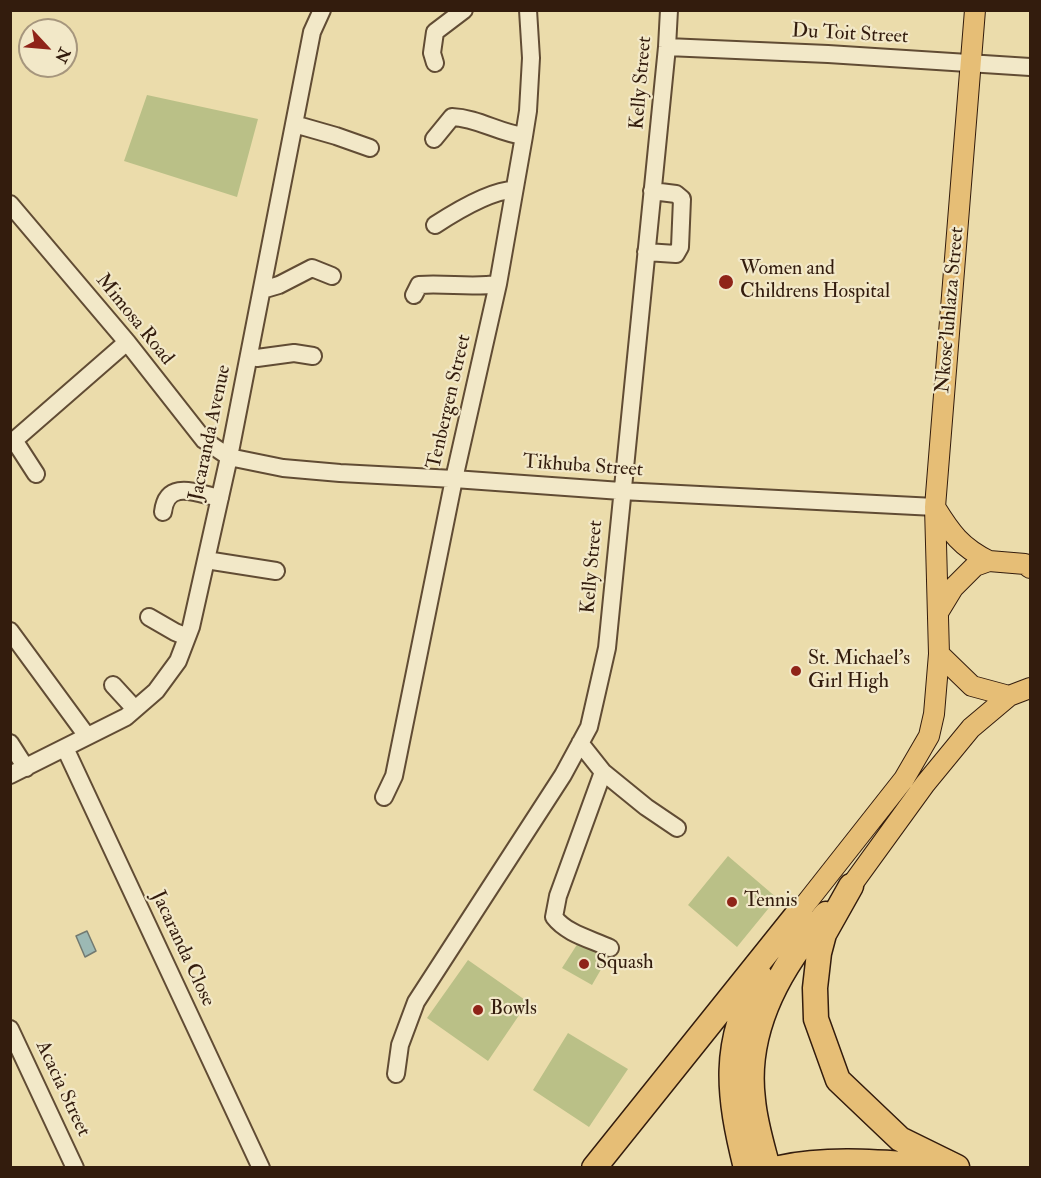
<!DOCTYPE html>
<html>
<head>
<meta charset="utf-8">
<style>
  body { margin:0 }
  #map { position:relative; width:1041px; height:1178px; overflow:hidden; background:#ebdcab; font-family:"IM FELL Double Pica",serif }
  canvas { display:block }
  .frame { position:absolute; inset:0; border:12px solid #331c0d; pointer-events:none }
  .north { position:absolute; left:18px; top:18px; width:60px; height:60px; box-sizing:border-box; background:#f2e8c8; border:2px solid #a6967d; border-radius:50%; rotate:116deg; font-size:16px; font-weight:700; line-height:24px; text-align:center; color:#331c0d }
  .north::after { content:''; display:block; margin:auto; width:21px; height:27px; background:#8f2418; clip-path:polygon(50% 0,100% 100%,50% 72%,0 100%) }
</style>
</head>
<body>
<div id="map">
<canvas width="1041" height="1178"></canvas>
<div class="frame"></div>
<div class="north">N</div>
</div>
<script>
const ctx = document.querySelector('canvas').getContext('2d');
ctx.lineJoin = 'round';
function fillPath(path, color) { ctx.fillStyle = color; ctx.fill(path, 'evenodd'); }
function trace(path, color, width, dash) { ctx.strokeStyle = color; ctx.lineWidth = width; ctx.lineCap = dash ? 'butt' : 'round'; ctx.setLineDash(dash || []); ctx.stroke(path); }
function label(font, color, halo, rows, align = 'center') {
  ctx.font = font + ' "IM FELL Double Pica",serif'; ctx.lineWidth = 4.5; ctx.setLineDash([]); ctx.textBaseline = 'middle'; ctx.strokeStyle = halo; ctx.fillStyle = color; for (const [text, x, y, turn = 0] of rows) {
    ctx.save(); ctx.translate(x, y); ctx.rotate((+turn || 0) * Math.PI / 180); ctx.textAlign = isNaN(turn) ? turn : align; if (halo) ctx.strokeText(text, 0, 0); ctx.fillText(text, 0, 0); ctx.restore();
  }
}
const green = new Path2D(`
  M147 95 258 119 237 197 124 161Z
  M728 856 777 898 737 947 688 905Z
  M578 943 607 959 592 985 562 968Z
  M468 960 528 1002 488 1061 427 1018Z
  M568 1033 628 1069 589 1127 533 1090Z`);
const water = new Path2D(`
  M87 931 96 951 85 957 76 936Z`);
const minor = new Path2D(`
  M667 47 828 54 1030 67
  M435 63 432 53 435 32 464 10
  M294 124 336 136 370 148
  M434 139 452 117C478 118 499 133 524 136
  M10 204 127 342 204 440 229 457 283 468 340 473 454 479 621 491 935 507
  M435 225C455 212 491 190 514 190
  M646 252 676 254 680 247 682 199 676 194 652 191
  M262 290 279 285 312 268 332 276
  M414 295 419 285C446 283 472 288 498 284
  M249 356 257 358 294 353 313 356
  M14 440 36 474
  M10 444 127 342
  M163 512C167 478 198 494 220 498
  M206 560 276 571
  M149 617 175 632 187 637
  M10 631 87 736
  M113 685 135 709
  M10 743 26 768
  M580 743 603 772 646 807 677 828
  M65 748 261 1168
  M603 772 558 896 554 917C567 934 591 939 610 948
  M10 775 126 717 156 691 178 661 191 627 229 457 312 32 322 10
  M384 797 394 776 454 479 498 284 524 136 528 111 531 58 528 10
  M10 1029 75 1168
  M396 1074 400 1045 416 1002 563 775 589 727 607 648 667 47 669 10`);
const major = new Path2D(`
  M935 507C951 533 961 547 989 561
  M939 611 953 588 975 566 989 561 1025 564 1030 568
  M939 654 972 686 1009 696
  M851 886 925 784 971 728 1009 696 1030 688
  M800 911 904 779 929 736 934 714 939 654 935 507 975 10`);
const highway = new Path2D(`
  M851 886 824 934 819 953 815 988 816 1019 838 1080 900 1139 957 1167
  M594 1168 800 911
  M746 1168C728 1096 721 1042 760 976
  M768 1168C762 1145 755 1123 753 1100 744 1030 781 965 826 914
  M780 1168C833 1156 895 1164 948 1167`);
const markers = [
  [726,282,8,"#8f2418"],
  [796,671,6,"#8f2418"],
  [732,902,6,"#8f2418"],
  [584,964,6,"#8f2418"],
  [478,1010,6,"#8f2418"]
];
const streetNames = [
  ["Du Toit Street",850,35,3],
  ["Kelly Street",642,83,-85],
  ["Nkose'luhlaza Street",951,310,-85],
  ["Mimosa Road",134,320,51],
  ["Tenbergen Street",450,402,-77],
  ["Jacaranda Avenue",211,433,-78],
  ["Tikhuba Street",583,467,4],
  ["Kelly Street",593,567,-85],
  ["Jacaranda Close",182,949,65],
  ["Acacia Street",62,1089,65]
];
const poiNames = [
  ["Women and",740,270],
  ["Childrens Hospital",740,293],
  ["St. Michael's",808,660],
  ["Girl High",808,683],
  ["Tennis",744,902],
  ["Squash",596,964],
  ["Bowls",490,1010]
];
fillPath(green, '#bac087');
fillPath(water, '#9cb9b4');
trace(water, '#727a71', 1.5);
trace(minor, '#614c34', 20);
trace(major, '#331c0d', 22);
trace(highway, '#331c0d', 27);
trace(minor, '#f2e8c8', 16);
trace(major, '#e6be76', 20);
trace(highway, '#e6be76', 24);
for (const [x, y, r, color] of markers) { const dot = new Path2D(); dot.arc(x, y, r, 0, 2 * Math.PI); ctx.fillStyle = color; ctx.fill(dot); trace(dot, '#f2e8c8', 2); }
label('20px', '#331c0d', '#f2e8c8', streetNames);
label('20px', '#331c0d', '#f2e8c8', poiNames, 'left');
</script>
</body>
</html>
